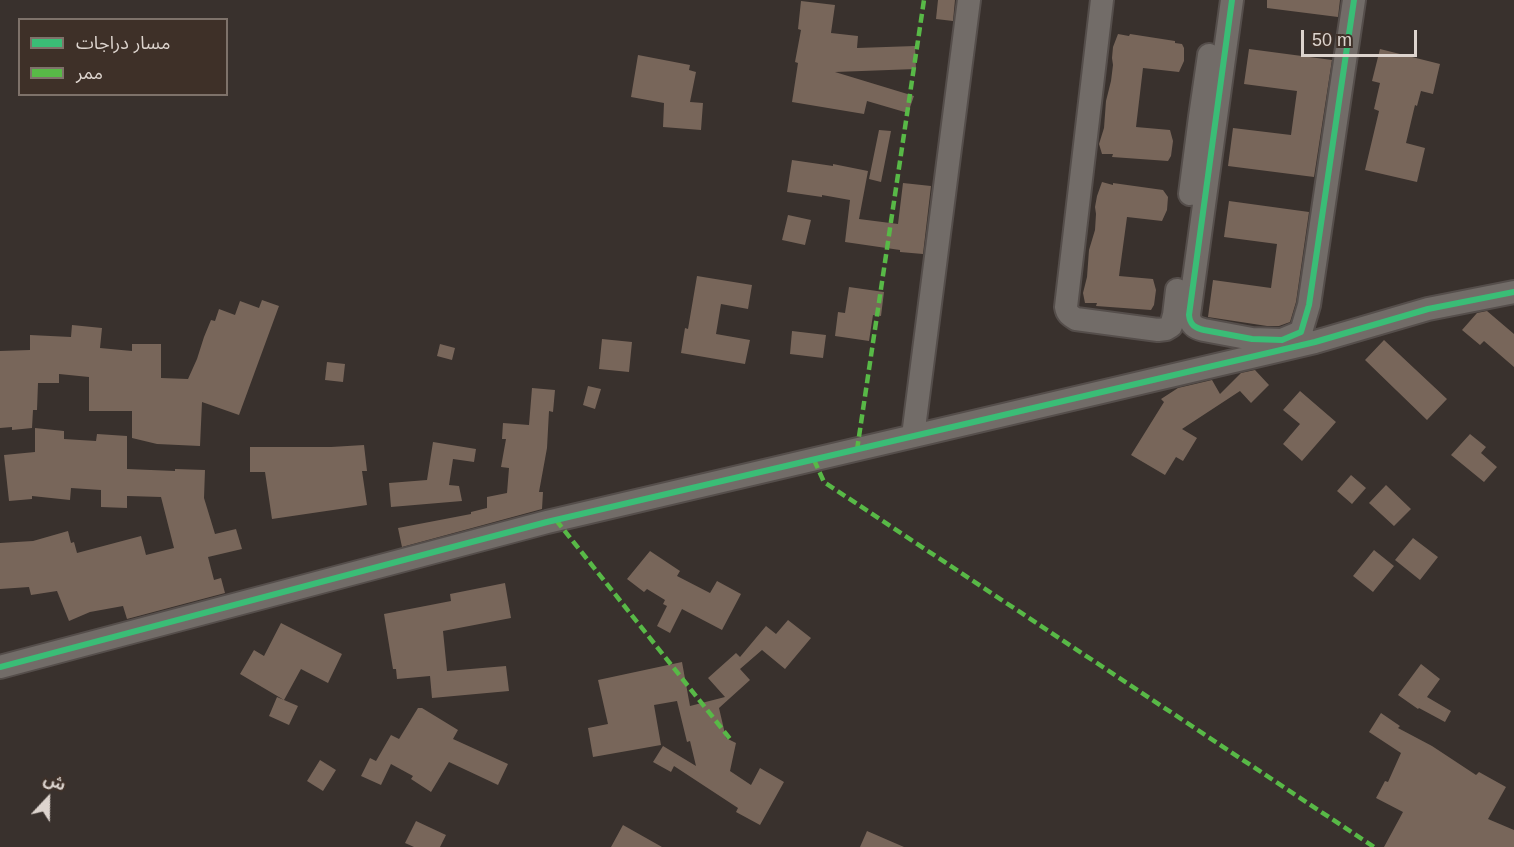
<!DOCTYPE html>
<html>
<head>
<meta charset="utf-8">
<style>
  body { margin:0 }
  #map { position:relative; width:1514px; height:847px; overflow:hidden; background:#39312d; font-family:Helvetica,"Noto Sans Arabic",sans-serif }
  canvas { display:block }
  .legend { position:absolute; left:18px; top:18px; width:210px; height:78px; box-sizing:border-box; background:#3e3028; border:2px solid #7e726a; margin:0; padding:8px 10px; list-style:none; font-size:18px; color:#ddd4ce }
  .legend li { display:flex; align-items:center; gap:12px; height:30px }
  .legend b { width:30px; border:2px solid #7e726a }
  .north { position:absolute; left:18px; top:769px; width:60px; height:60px; -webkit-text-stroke:4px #3e3028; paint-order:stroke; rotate:22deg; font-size:16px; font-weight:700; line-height:24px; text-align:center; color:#ddd4ce }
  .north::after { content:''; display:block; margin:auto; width:21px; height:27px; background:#ddd4ce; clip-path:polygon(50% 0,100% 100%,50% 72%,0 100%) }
  .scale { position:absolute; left:1301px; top:30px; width:116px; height:27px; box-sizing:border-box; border:3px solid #ddd4ce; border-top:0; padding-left:8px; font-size:18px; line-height:21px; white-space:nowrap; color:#ddd4ce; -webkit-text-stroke:4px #3e3028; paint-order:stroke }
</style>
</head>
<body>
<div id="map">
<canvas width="1514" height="847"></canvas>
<ul class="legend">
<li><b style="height:8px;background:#3abd76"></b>مسار دراجات</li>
<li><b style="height:8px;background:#58b947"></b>ممر</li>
</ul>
<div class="north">ش</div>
<div class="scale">50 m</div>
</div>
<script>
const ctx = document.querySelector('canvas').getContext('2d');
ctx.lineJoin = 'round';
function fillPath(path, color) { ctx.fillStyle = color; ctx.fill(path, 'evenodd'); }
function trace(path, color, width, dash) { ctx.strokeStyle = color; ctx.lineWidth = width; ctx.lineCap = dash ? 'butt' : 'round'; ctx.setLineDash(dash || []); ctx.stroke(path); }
const building = new Path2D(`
  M938 0H955L953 21 936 19Z
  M1267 0H1340L1338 17 1267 8Z
  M801 1 835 5 831 33 858 36 857 48 915 46 916 69 835 72 914 96 908 113 867 101 864 114 792 102 798 63 795 62 801 30 798 29Z
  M1118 34 1129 36 1130 34 1175 41V43L1182 44 1184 48V61L1179 72 1143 68 1136 127 1170 130 1173 141 1171 156 1168 161 1112 157 1113 154H1102L1099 144 1104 128 1106 101 1111 81 1113 65 1112 58 1113 47Z
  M1249 49 1332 60 1314 177 1228 166 1233 128 1291 135 1297 91 1244 84Z
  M1380 49 1440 64 1433 94 1421 91 1417 106 1415 105 1406 143 1425 148 1417 182 1365 170 1379 111 1374 109 1380 83 1372 81Z
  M638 55 690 65 689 70 696 72 690 102 703 103 701 130 663 127 664 103 631 97Z
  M879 130 891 131 881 182 869 179Z
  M792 160 833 166V164L868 171 859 219 898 224 903 183 931 186 923 254 900 252V250L845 242 850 200 822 195V197L787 192Z
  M1102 182 1113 185V183L1163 190 1168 197 1167 210 1162 221 1127 217 1119 276 1153 279 1156 290 1154 305 1151 310 1096 306 1097 303H1085L1083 293 1087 277 1089 250 1095 230 1096 214 1095 207 1097 196Z
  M1229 201 1309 212 1296 302 1290 322 1279 326H1267L1208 317 1213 280 1271 288 1277 244 1224 237Z
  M788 215 811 220 805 245 782 240Z
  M697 276 752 285 748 309 721 304 716 334 750 340 745 364 681 353 685 328 688 329Z
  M849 287 884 292 881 316 873 315 869 341 835 336 838 312 845 313Z
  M262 300 279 306 239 415 202 402 200 446 157 444 132 438V411H89V377L59 374V383H38L37 410H33L32 428 12 430V427L0 428V351L30 350V335L71 337 72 325 102 328 100 348 132 351V344H161V378L188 379 197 359 204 337 211 320 215 321 219 309 235 315 240 301 259 308Z
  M1487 311 1514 334V367L1484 341 1480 345 1462 330 1477 313Z
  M792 331 826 335 823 358 790 354Z
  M602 339 632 342 629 372 599 369Z
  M1384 340 1447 399 1427 420 1365 360Z
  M440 344 455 348 452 360 437 356Z
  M327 362 345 364 343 382 325 380Z
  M1255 370 1269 385 1251 403 1240 391 1182 429 1197 438 1183 461 1176 457 1165 475 1131 455 1164 402 1161 399 1178 388 1212 380 1220 394 1241 373Z
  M588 386 601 389 595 409 583 405Z
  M532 388 555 390 553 412 549 411 547 448 539 492H543L542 509 402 547 398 528 471 514V512L487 508V497L507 493 509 468 501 467 506 439H502L503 423 529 425Z
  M1300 391 1336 422 1302 461 1283 444 1300 424 1283 410Z
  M35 428 64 431V439L96 441 97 434 127 436V469L175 471V469L205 470 204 498 215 534 236 529 242 549 208 557 214 580 221 578 225 593 127 619 123 606 90 612 69 621 57 591 31 595 29 587 0 589V543L33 541 68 531 71 543 74 542 77 553 141 536 146 555 174 548 161 497 127 496V508L101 507V490L71 488 70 500 32 496V499L9 501 4 455 35 452Z
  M1470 434 1486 447 1481 453 1497 467 1484 482 1451 455Z
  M433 442 476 449 474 462 453 459 449 485 459 486 462 501 391 507 389 483 427 480Z
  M364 445 367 471H362L367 505 272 519 265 472H250V447H331Z
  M1351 475 1366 488 1352 504 1337 491Z
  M1386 485 1411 509 1394 526 1369 503Z
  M1413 538 1438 557 1420 580 1395 560Z
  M1374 550 1394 566 1373 592 1353 576Z
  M650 551 680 571 677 576 710 593 717 581 741 594 722 630 682 609 670 633 657 626 667 606 663 604 665 600 647 589 644 592 627 579Z
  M505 583 511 618 443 631 447 671 506 666 509 691 432 698 430 676 397 679 396 669H393L384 614 451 601 450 594Z
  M788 620 811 638 785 669 762 650 740 669 750 680 719 708 726 738 736 743 730 771 751 785 760 768 784 782 760 825 736 812 738 808 674 766 671 772 653 762 663 746 696 766 690 741 687 742 677 701 654 705 661 745 593 757 588 728 608 724 598 680 682 662 690 706 725 697 708 678 736 653 740 657 766 626 776 634Z
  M281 623 342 654 328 683 301 669 284 700 240 674 254 650 264 656Z
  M1421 664 1440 679 1427 697 1451 711 1445 722 1419 708 1418 709 1398 695Z
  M277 697 298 706 289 725 269 716Z
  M418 708H422L458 730 453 739 508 764 498 785 449 762 431 792 411 779 413 776 391 764 381 785 361 776 370 758 376 761 391 735 399 739Z
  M1381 713 1400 726 1398 728 1432 746 1476 775 1479 772 1506 787 1488 819 1514 830V847H1384L1403 812 1376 798 1385 781 1388 782 1401 753 1369 732Z
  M320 760 336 770 323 791 307 781Z
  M416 821 446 835 440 847H414L405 843Z
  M623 825 662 847H611Z
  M867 831 904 847H860Z`);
const minor = new Path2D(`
  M1102 0 1066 307C1067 314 1071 316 1076 319L1158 330 1166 329 1171 326 1174 315 1177 290
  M1232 0 1189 315C1190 325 1195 328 1204 330L1252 339 1282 340 1301 332 1309 305 1354 0
  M1190 194 1200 117 1209 55
  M913 436 969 0
  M0 667 547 522 1315 342 1428 309 1514 292`);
const quiet = new Path2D(`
  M857 450 924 0
  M814 460 824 482 1374 847
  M556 520 731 740`);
const cycleway = new Path2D(`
  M1232 0 1189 315C1190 325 1195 328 1204 330L1252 339 1282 340 1301 332 1309 305 1354 0
  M0 667 547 522 1315 342 1428 309 1514 292`);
fillPath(building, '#78665a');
trace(minor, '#554e4b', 26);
trace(minor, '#726c68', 22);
trace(quiet, '#58b947', 4.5, [9, 4.5]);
trace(cycleway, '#3abd76', 6);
</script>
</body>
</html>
